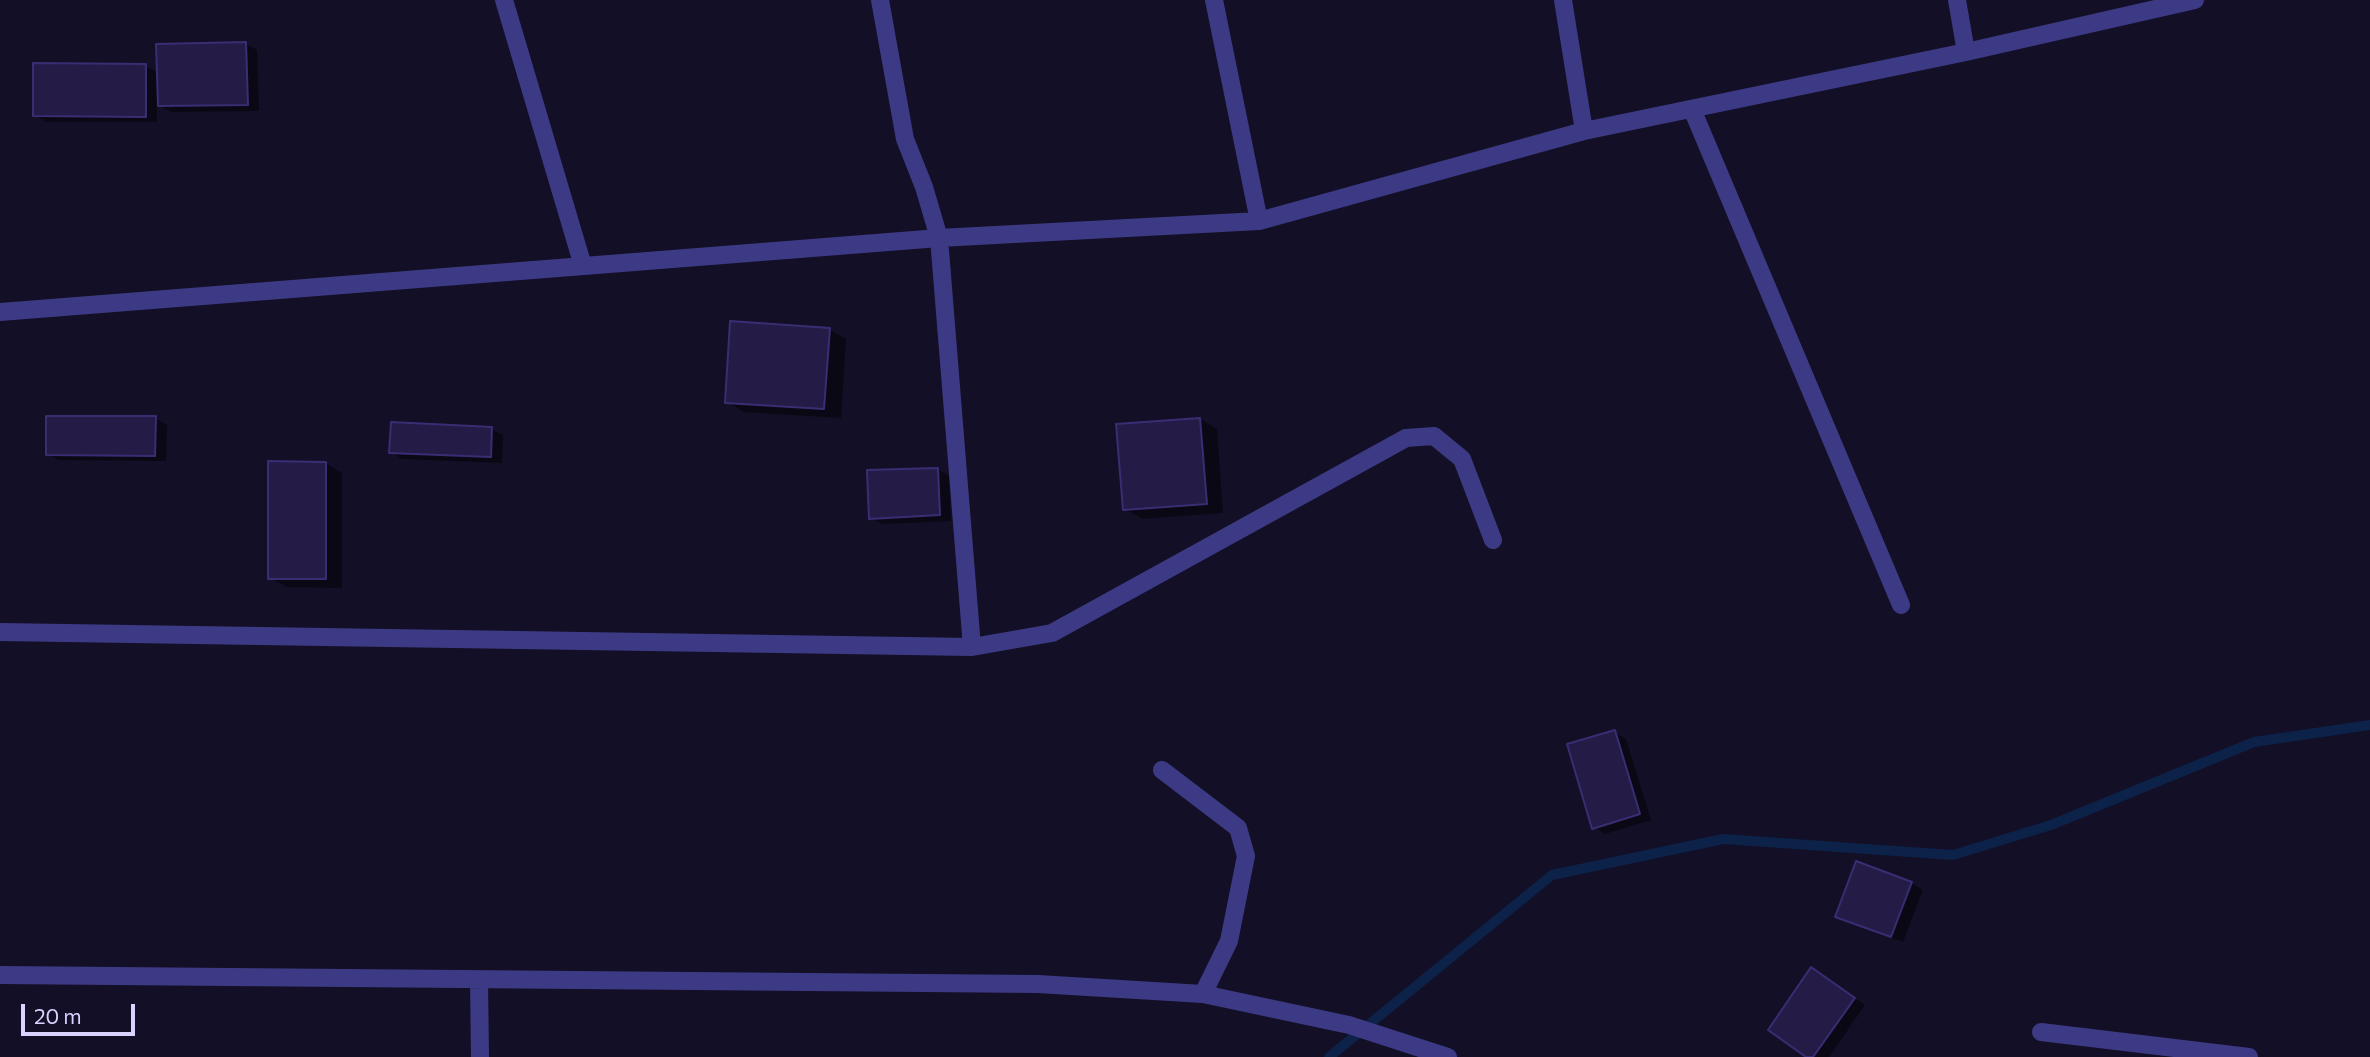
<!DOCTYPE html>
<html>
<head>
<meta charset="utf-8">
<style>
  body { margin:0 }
  #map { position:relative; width:2370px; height:1057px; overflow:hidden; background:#130f26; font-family:Commissioner,sans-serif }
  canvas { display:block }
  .scale { position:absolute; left:21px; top:1004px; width:114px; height:32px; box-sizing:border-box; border:4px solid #d9d4ff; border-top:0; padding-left:9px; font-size:21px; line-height:24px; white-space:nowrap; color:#d9d4ff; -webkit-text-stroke:5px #130f26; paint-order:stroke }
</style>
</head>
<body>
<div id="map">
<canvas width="2370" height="1057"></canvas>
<div class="scale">20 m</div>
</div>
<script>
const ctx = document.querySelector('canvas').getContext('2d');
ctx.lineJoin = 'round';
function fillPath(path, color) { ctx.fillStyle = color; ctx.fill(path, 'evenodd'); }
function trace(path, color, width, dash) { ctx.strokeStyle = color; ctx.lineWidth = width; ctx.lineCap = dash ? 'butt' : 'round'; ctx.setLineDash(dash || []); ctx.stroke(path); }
const shadow = new Path2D(`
  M246 44 257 50 259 111 171 112 157 104V122H46L35 115 145 66 159 73Z
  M829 329 846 339 841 418 744 412 727 402Z
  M155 418 167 425 166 461 59 460 48 454Z
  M1200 419 1217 429 1223 513 1142 519 1125 509Z
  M491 429 503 435 502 463 402 459 391 452Z
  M325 463 342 473V588L287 587 270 578Z
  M937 469 949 476 951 521 882 524 870 518Z
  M1614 732 1626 739 1651 820 1605 834 1594 827Z
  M1911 883 1923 890 1903 942 1849 923 1837 916Z
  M1823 976 1865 1005 1829 1057H1809Z`);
const stream = new Path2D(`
  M1329 1057 1552 875 1723 839 1953 855 2051 825 2254 742 2370 725`);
const building = new Path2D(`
  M246 42 248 105 158 106 156 44Z
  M33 63 146 64V117L33 116Z
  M730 321 830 328 824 409 725 403Z
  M46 416H156L155 456 46 455Z
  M1200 418 1207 504 1123 510 1116 424Z
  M391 422 492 427 491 457 389 453Z
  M268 461 326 462V579H268Z
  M938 468 940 515 869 519 867 470Z
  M1615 730 1640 814 1592 829 1567 744Z
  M1856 861 1912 882 1891 937 1835 917Z
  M1811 967 1855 998 1813 1057H1806L1768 1030Z`);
const minor = new Path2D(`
  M504 0 583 266
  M880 0 905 139 924 187 939 238 972 647
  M1214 0 1259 221
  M1563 0 1584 131
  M1957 0 1966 52
  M1692 109 1901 605
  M0 312 939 238 1259 221 1584 131 1966 52 2195 0
  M0 632 972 647 1052 633 1406 438 1434 436 1462 459 1493 540
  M1162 770 1238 828 1246 856 1229 941 1203 994
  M0 975 1038 984 1203 994 1349 1025 1448 1057
  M479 979 480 1057
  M2041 1032 2249 1057`);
fillPath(shadow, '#0007');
trace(stream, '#0c2248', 10);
fillPath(building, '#241b47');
trace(building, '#3b2d73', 2);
trace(minor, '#3d3a85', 18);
</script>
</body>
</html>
